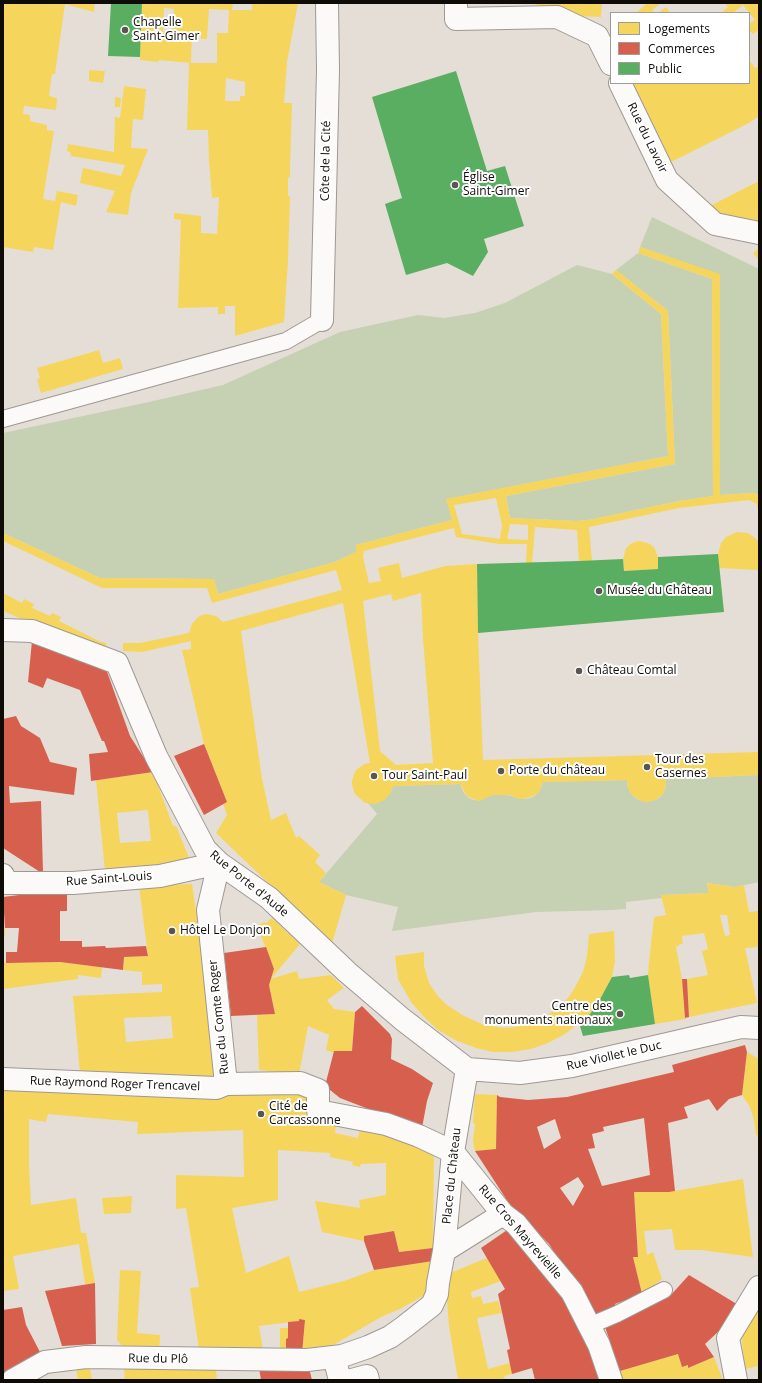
<!DOCTYPE html>
<html>
<head>
<meta charset="utf-8">
<style>
  body { margin:0 }
  #map { position:relative; width:762px; height:1383px; overflow:hidden; background:#e5ded7; font-family:"Open Sans",sans-serif }
  canvas { display:block }
  .frame { position:absolute; inset:0; border:4px solid #0f0b07; pointer-events:none }
  .legend { position:absolute; left:610px; top:12px; width:140px; height:72px; box-sizing:border-box; background:#fff; border:1px solid #9f9d9c; margin:0; padding:5px 7px; list-style:none; font-size:12px; color:#0f0b07 }
  .legend li { display:flex; align-items:center; gap:8px; height:20px }
  .legend b { width:20px; border:1px solid #9f9d9c }
</style>
</head>
<body>
<div id="map">
<canvas width="762" height="1383"></canvas>
<div class="frame"></div>
<ul class="legend">
<li><b style="height:11px;background:#f6d55c"></b>Logements</li>
<li><b style="height:11px;background:#d6604d"></b>Commerces</li>
<li><b style="height:11px;background:#5aae61"></b>Public</li>
</ul>
</div>
<script>
const ctx = document.querySelector('canvas').getContext('2d');
ctx.lineJoin = 'round';
function fillPath(path, color) { ctx.fillStyle = color; ctx.fill(path, 'evenodd'); }
function trace(path, color, width, dash) { ctx.strokeStyle = color; ctx.lineWidth = width; ctx.lineCap = dash ? 'butt' : 'round'; ctx.setLineDash(dash || []); ctx.stroke(path); }
function label(font, color, halo, rows, align = 'center') {
  ctx.font = font + ' "Open Sans",sans-serif'; ctx.lineWidth = 4; ctx.setLineDash([]); ctx.textBaseline = 'middle'; ctx.strokeStyle = halo; ctx.fillStyle = color; for (const [text, x, y, turn = 0] of rows) {
    ctx.save(); ctx.translate(x, y); ctx.rotate((+turn || 0) * Math.PI / 180); ctx.textAlign = isNaN(turn) ? turn : align; if (halo) ctx.strokeText(text, 0, 0); ctx.fillText(text, 0, 0); ctx.restore();
  }
}
const green = new Path2D(`
  M652 217 759 269V496L755 493 720 495V275L640 247Z
  M638 253 712 279 713 496 679 501 589 520 577 521 510 518 506 496 675 464 668 311 616 270Z
  M577 265 612 274 661 314 668 456 447 499 452 520 356 545V552L335 562 218 594 214 579 100 578 3 533V433L149 402 223 385 340 332 418 315 444 318 475 313 505 303Z
  M759 775V882L735 887 707 883 709 893 662 895V898L626 902V909L612 910 536 912 392 931 398 907 346 895 319 882 377 814 368 803C381 804 389 798 393 786L460 784C463 792 466 798 474 800 482 802 485 797 492 795 511 789 533 814 543 782L627 780C628 810 669 808 666 779Z`);
const homes = new Path2D(`
  M5 3H95L94 12 65 4 55 74H52L49 96 57 98 56 110 24 106 23 114 30 115V121L47 125V130L54 131 43 199 55 201 57 191 78 195 76 206 61 202 53 250 34 247 33 252 3 247V16Z
  M142 3H233L232 10H252V3H298L287 62 285 91 284 103H292L290 170V177L288 178V196H290L288 260 284 322 235 336V306H225V314H218V307L178 308 181 220 174 219V213L201 216V233L217 234 218 216 219 197 212 198 209 161 208 130H187L189 63H217V33H228L229 10 209 9 207 39H201V33L192 32 191 63 159 60 158 62 140 60ZM164 8 174 9 172 31H163ZM226 78 245 82V96H240V101H225Z
  M530 3H602L601 17 577 16Z
  M647 3H661L652 10 655 13H636Z
  M725 3H759V30L753 34 749 30V24L755 20 743 5 733 13H721L728 7Z
  M666 7 670 13H658Z
  M749 60 755 68 759 66V116L749 123 665 165 633 83H749Z
  M89 70 105 71 103 83 89 81Z
  M124 86 146 89 143 120 133 119 131 148 148 149 131 193 128 215 106 212 115 191 80 183 83 168 121 176 125 165 71 156 70 152 67 151 68 144 114 152 115 117 120 118Z
  M115 97 121 98 120 107H115Z
  M759 181V224L737 223 710 206Z
  M640 247 720 274V495L755 493 759 496V517L757 504 749 500 679 508 589 527 592 561H579L577 530 535 527 532 563H526L527 544H499L456 537 454 528 364 551 363 557 369 583 381 581 378 568 399 563 402 578 445 566 477 564 478 633 483 760 759 752V775L666 779V786L663 794 657 799 649 802 641 801 632 795 628 788 627 780 543 782 539 792 535 795 528 798 518 799 510 795H492L487 798 478 801 467 796 460 784 393 786 390 794 383 801 375 804 365 803 355 794 352 785V781L355 771 364 764 370 763 343 603 241 631 262 779 271 820 286 813 296 838 299 836 320 855 315 862 326 873 319 882 346 895 332 944 216 833 227 815 223 804 227 802 204 744 182 650 191 649V641L142 652 123 651V643H140L189 633 192 624 198 617 202 615 207 614 216 616 223 622 342 590 336 570 212 603 207 588H102L3 541V533L100 578 214 579 218 594 335 562 356 552V545L452 520 446 499 668 456 661 314 612 274 616 270 668 311 675 464 506 496 510 518 577 521 589 520 679 501 713 496 712 279 638 253ZM496 498 502 525 500 539 462 534 454 505ZM510 524 528 525V540L507 539ZM421 593 423 639 433 763 396 765 380 751 363 601 391 594 393 601Z
  M759 248V261L753 253Z
  M99 350 103 363 120 358 123 369 41 393 37 379 40 378 37 368Z
  M737 532 748 533 759 541V570L719 568 718 554 721 543 726 537Z
  M638 541 648 543 654 547 658 557V569L624 571 623 559 626 548 632 543Z
  M3 593 22 603 24 599 34 604 32 608 50 616 52 613 61 617 59 621 101 642 106 643V652L97 651 3 611Z
  M153 772 173 826H176L190 860 186 866 105 871 96 780ZM148 810 151 841 120 843 117 813Z
  M707 883 735 887 744 885 749 912 759 911V947L745 948 757 1003 689 1017 687 979 708 975 702 951 708 949 704 933 682 936 683 943 676 947 682 979 685 1019 655 1024 648 975 649 962 654 917 666 915 661 895 709 893ZM720 915H727L730 935 725 936Z
  M192 884 202 953 215 1083 80 1073 73 996 162 992V984L142 985V972L123 970 124 957 148 956 139 886ZM171 1016 173 1038 126 1042 124 1018Z
  M272 918 300 944 271 979 274 969 257 926 264 922 266 923Z
  M3 919H4L5 936H3Z
  M614 931 615 961 612 977 598 1003 590 1014 565 1034 548 1043 531 1049 512 1052H493L476 1048 455 1040 438 1030 424 1017 411 1002 398 979 395 956 424 952V966L429 983 438 996 447 1005 464 1016 482 1024 503 1028 516 1027 537 1021 549 1014 568 998 574 989 583 972 587 956 589 934Z
  M60 962 102 967 101 978 78 975V979L3 989V963Z
  M297 971 299 979 331 975 344 988 327 1000 334 1009 355 1012 352 1051H334V1053L326 1050 329 1035 308 1026 299 1075 259 1070 257 1015 275 1014 269 985 270 979Z
  M747 1052 759 1059V1134L756 1136 754 1120 750 1107 742 1095Z
  M3 1085 309 1093 306 1120 336 1124 335 1133 358 1138 360 1129 386 1134 434 1152 433 1248 399 1252 394 1231 364 1236V1241L322 1232 315 1201 360 1208 359 1200 386 1195V1163L361 1164 360 1167 352 1165 353 1162 330 1157V1153L278 1150V1200L232 1208 246 1273 289 1256 299 1292 344 1281 374 1270 433 1261 430 1292 400 1309 381 1317 335 1344 302 1353 305 1320 299 1319V1321L259 1326 263 1350H199L190 1288 199 1287 186 1208 176 1209V1175L244 1177 243 1130 137 1134 138 1122 48 1114 46 1122 29 1119V1166L31 1205 76 1198 81 1233H86L95 1283 85 1284 79 1244 13 1256 19 1289 3 1291Z
  M475 1094 497 1095 496 1149 475 1151 473 1141 475 1124 473 1123Z
  M743 1179 753 1257 701 1250H675L672 1229 644 1231 647 1255 653 1252 662 1279 642 1294 633 1257H638L634 1192H669Z
  M132 1196 131 1213 104 1214 102 1198Z
  M487 1258 501 1281 471 1292 472 1298 481 1296 483 1304 498 1301 502 1313 477 1318 488 1369 510 1363 512 1374 504 1376 505 1380H458L449 1326 445 1275Z
  M120 1270 141 1271 137 1333 160 1335 159 1353 127 1352 117 1340Z
  M759 1305V1366L745 1369 741 1333Z
  M280 1328H288V1338L286 1339V1352H280Z
  M678 1354 682 1367 688 1365V1368L714 1357 723 1380H623L620 1371Z
  M76 1367H90L92 1380H78Z
  M124 1369H216L217 1380H125Z`);
const shops = new Path2D(`
  M32 641 105 666 130 736 153 772 91 781 89 754 108 752 104 741H102L80 690 47 678 43 688 28 682Z
  M16 716 21 726 40 738 50 762 77 768 74 795 9 786 10 803 41 801 43 872H40L3 848V719Z
  M204 744 227 802 204 815 174 756Z
  M67 889V911H60V941H82V947L105 946 106 948 146 946 148 956 124 957 123 970 60 962 6 963V952H17L19 928H5L3 897Z
  M266 947 274 969 269 985 275 1014 231 1016 224 953Z
  M682 979H687L689 1017 685 1018Z
  M362 1006 390 1034 392 1039 391 1059 412 1069 433 1083 427 1101 422 1128 371 1110 340 1098 325 1086 334 1051H352L355 1012Z
  M745 1045 747 1052 742 1095 729 1099 717 1111 709 1099 684 1107 688 1118 668 1123 675 1191 669 1192H634L638 1257H633L642 1294 615 1304 617 1309 595 1318 549 1244 510 1205 475 1151 496 1149 497 1095 500 1097 528 1100 567 1097 674 1072 672 1065ZM644 1118 650 1175 602 1186 588 1149 595 1148 592 1134 604 1131 603 1127ZM555 1119 561 1138 544 1149 537 1127ZM578 1177 584 1186 573 1206 560 1188Z
  M510 1228 553 1283 564 1301 591 1354 600 1380H535L532 1368 512 1374 507 1350 510 1349 498 1294 505 1289 481 1248Z
  M394 1231 399 1252 433 1248V1261L374 1270 364 1241V1236Z
  M689 1275 740 1306 732 1319 705 1344 714 1357 688 1368V1365L682 1367 678 1354 620 1371 604 1324 669 1297Z
  M95 1283 96 1344 62 1346 45 1291Z
  M22 1307 26 1325 41 1354 3 1373V1310Z
  M299 1319 305 1320 302 1353 286 1352V1339L288 1338V1322L299 1321Z
  M259 1368H309L312 1380H261Z`);
const public = new Path2D(`
  M111 3H142L140 57 108 56Z
  M456 71 487 171 505 166 524 226 484 239 488 252 473 276 447 263 406 275 385 204 402 198 372 97Z
  M718 554 724 612 478 633 477 564 579 561 623 559 624 571 658 569V557Z
  M629 975 630 978 648 975 655 1024 583 1036 579 1023 590 1014 598 1003 612 977Z`);
const service = new Path2D(`
  M3 419 286 341 322 320
  M589 1326 617 1314 664 1290`);
const pedestrian = new Path2D(`
  M3 630 32 631 117 663 156 756 205 849 219 863 269 898 347 972 402 1019 467 1069
  M219 863 208 910 226 1084 300 1083 318 1090V1111L386 1124 419 1136 453 1152 503 1214 516 1224 572 1292 599 1345 611 1380
  M3 875 6 883H73L160 876 219 863
  M467 1069 520 1073 572 1066 741 1027 759 1028
  M3 1079 216 1088 226 1084
  M444 1251 503 1214
  M334 1357 340 1380
  M13 1380 45 1362 86 1357 307 1360 342 1356 368 1347 390 1337 404 1327 432 1305 437 1294 438 1283 444 1251 453 1152 467 1069
  M352 1380 367 1376 368 1380
  M736 1380 728 1338 759 1287`);
const minor = new Path2D(`
  M456 3V19L557 17 597 36 611 64
  M620 83 667 180 715 224 759 233
  M322 320 328 70 327 3`);
const markers = [
  [125,30,4,"#5a5550"],
  [455,185,4,"#5a5550"],
  [599,591,4,"#5a5550"],
  [579,671,4,"#5a5550"],
  [647,767,4,"#5a5550"],
  [501,771,4,"#5a5550"],
  [374,776,4,"#5a5550"],
  [172,931,4,"#5a5550"],
  [620,1014,4,"#5a5550"],
  [261,1114,4,"#5a5550"]
];
const poiNames = [
  ["Chapelle",133,23],
  ["Saint-Gimer",133,37],
  ["Église",463,178],
  ["Saint-Gimer",463,192],
  ["Musée du Château",607,591],
  ["Château Comtal",587,671],
  ["Tour des",655,760],
  ["Casernes",655,774],
  ["Porte du château",509,771],
  ["Tour Saint-Paul",382,776],
  ["Hôtel Le Donjon",180,931],
  ["Centre des",612,1007,"right"],
  ["monuments nationaux",612,1021,"right"],
  ["Cité de",269,1107],
  ["Carcassonne",269,1121]
];
const streetNames = [
  ["Rue du Lavoir",647,138,64],
  ["Côte de la Cité",326,161,-89],
  ["Rue Saint-Louis",109,879,-4],
  ["Rue Porte d'Aude",249,884,39],
  ["Rue du Comte Roger",219,1017,-96],
  ["Rue Viollet le Duc",614,1056,-13],
  ["Rue Raymond Roger Trencavel",115,1084,2],
  ["Place du Château",452,1176,-84],
  ["Rue Cros Mayrevieille",520,1232,49],
  ["Rue du Plô",158,1359,1]
];
fillPath(green, '#c6d0b2');
fillPath(homes, '#f6d55c');
fillPath(shops, '#d6604d');
fillPath(public, '#5aae61');
trace(service, '#9e9893', 18);
trace(pedestrian, '#9e9893', 24);
trace(minor, '#9e9893', 24);
trace(service, '#fbfaf9', 16);
trace(pedestrian, '#fbfaf9', 22);
trace(minor, '#fbfaf9', 22);
for (const [x, y, r, color] of markers) { const dot = new Path2D(); dot.arc(x, y, r, 0, 2 * Math.PI); ctx.fillStyle = color; ctx.fill(dot); trace(dot, '#fff', 1.5); }
label('12px', '#0f0b07', '#fff', poiNames, 'left');
label('12px', '#0f0b07', '#fff', streetNames);
</script>
</body>
</html>
